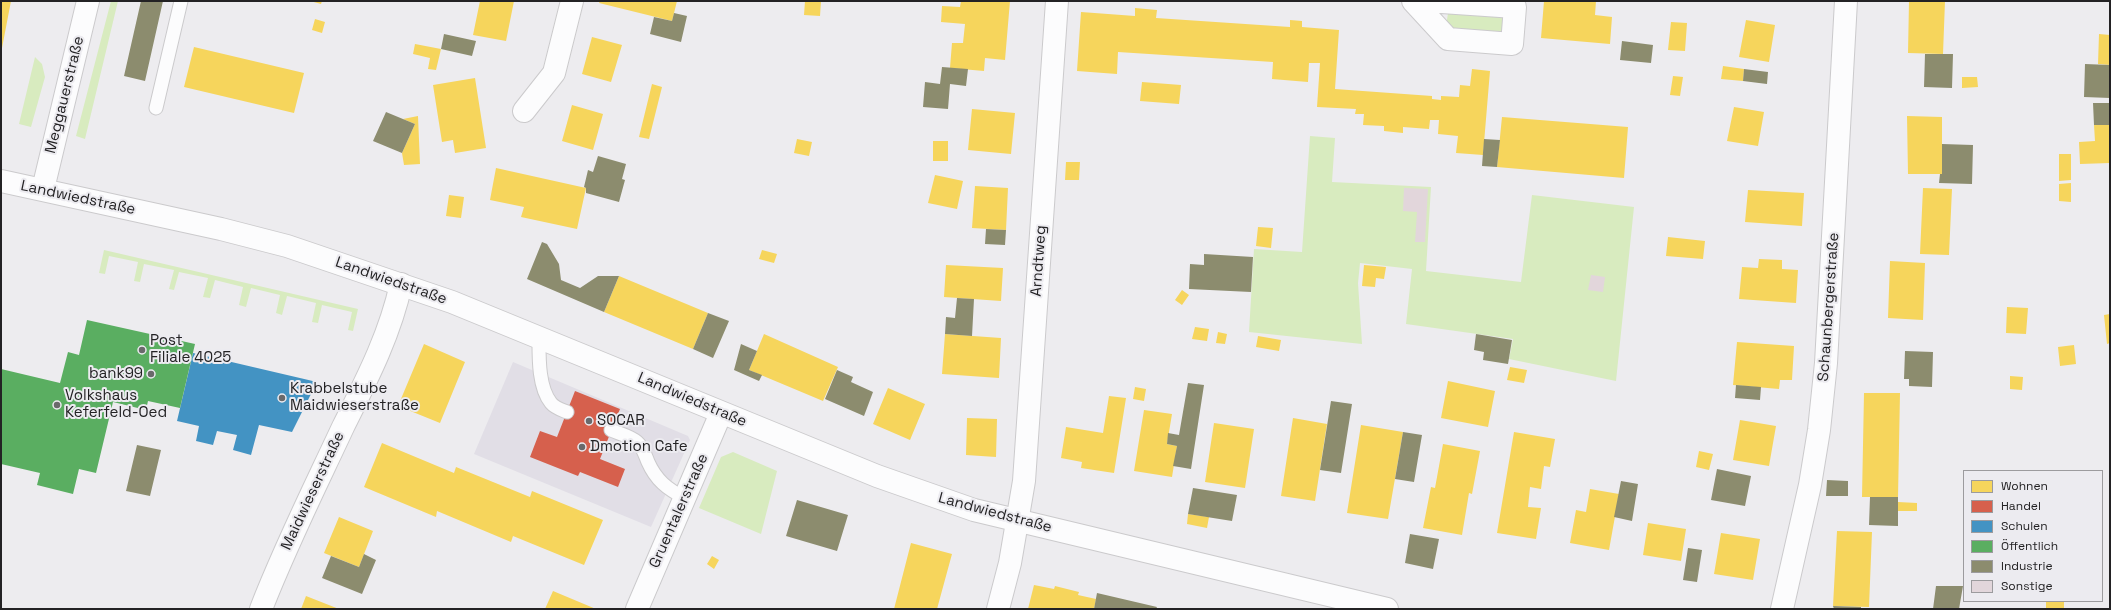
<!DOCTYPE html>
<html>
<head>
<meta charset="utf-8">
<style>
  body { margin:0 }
  #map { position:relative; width:2111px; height:610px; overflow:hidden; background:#edecef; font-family:"Space Grotesk",sans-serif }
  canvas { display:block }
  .frame { position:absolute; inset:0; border:2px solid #232224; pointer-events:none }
  .legend { position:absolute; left:1963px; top:470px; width:140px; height:132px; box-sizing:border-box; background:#ecebf0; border:1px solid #9c9b9e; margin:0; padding:5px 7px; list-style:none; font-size:12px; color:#232224 }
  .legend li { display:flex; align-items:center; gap:8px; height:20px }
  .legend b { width:20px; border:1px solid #9c9b9e }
</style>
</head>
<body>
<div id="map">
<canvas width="2111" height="610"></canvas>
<div class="frame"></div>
<ul class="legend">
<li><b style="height:11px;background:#f6d55c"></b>Wohnen</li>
<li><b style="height:11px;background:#d6604d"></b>Handel</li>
<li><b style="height:11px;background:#4393c3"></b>Schulen</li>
<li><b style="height:11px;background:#5aae61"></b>Öffentlich</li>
<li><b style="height:11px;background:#8c8c6e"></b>Industrie</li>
<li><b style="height:11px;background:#e2d6db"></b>Sonstige</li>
</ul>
</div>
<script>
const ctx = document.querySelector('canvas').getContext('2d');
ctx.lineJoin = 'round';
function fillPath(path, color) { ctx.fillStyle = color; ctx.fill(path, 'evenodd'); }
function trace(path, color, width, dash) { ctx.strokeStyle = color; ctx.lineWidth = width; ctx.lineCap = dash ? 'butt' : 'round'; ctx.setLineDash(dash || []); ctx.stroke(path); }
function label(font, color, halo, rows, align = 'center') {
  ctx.font = font + ' "Space Grotesk",sans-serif'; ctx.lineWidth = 4; ctx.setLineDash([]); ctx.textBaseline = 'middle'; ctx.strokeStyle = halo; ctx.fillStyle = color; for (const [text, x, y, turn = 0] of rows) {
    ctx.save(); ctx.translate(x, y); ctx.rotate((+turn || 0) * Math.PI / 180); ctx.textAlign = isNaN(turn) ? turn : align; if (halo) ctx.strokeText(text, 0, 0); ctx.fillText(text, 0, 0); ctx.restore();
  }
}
const built = new Path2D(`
  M513 362 688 436 690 440 651 527 474 454Z`);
const green = new Path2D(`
  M111 1H118L85 139 76 136Z
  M1448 13 1503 16V31L1502 33 1450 31 1446 27Z
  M35 57 42 64 45 77 31 127 19 124Z
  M1310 136 1335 138 1332 182 1431 187 1426 271 1521 282 1532 195 1634 207 1616 381 1509 359 1513 339 1406 324 1412 269 1360 263 1358 283 1362 344 1249 332 1254 249 1302 252Z
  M104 250 358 309 353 331 348 330 352 312 322 305 318 323 312 322 316 303 287 296 282 315 276 313 280 295 251 288 246 307 239 305 243 287 215 280 210 298 203 297 208 278 179 272 174 290 169 289 174 270 144 264 140 282 134 281 138 262 109 256 105 274 99 273Z
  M733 452 777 471 761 534 699 508 721 457Z`);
const homes = new Path2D(`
  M1 1H11L2 48H1Z
  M310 1H322L321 4Z
  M480 1H514L506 41 473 35Z
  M600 1H677L672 21 599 3Z
  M805 1H821L820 16 804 15Z
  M961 1H1010L1005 60 985 58 984 71 950 68 952 43H963L965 24 941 22 942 6 960 7Z
  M1544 1H1596L1595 15 1612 17 1610 44 1541 38Z
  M1909 1H1945L1943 54 1908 53Z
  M1135 8 1157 10 1156 18 1290 27V20L1302 21V27L1339 30 1335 89 1432 96V99L1441 100V96L1459 97 1460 85 1470 86 1472 69 1490 71 1483 155 1456 153 1458 136 1438 134 1439 120H1430L1429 129 1403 127V133L1384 131V126L1363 125 1364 114H1355L1356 109 1317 107 1320 63H1309L1308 82 1272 79 1273 62 1118 52 1117 74 1077 71 1081 12 1135 16Z
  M315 19 325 22 322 33 312 30Z
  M1746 20 1775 25 1769 62 1739 57Z
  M1671 22 1687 23 1685 51 1668 50Z
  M2099 34 2110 35V65L2098 64Z
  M592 37 622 45 611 82 582 74Z
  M415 44 441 49 436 70 428 69 430 58 413 54Z
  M194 47 304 73 294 113 184 87Z
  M1723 66 1744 69 1743 81 1721 79Z
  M1673 76 1683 77 1680 96 1670 95Z
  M1962 77H1977L1978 87 1962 88Z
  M475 78 486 148 455 153 453 140 442 142 433 85Z
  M1142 82 1181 85 1179 104 1140 101Z
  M652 84 662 87 649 139 639 137Z
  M572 105 603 114 593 150 562 141Z
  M1734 107 1764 112 1758 146 1727 141Z
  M972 109 1015 113 1011 154 968 150Z
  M418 116 420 164 404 165 402 153 415 124 403 119Z
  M1907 116 1942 117V174H1908Z
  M1502 117 1628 127 1624 178 1497 167Z
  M2094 125H2110V163L2080 164 2079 142 2095 141Z
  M797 139 812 142 809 156 794 153Z
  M933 141H948V161H933Z
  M2059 154H2071V180L2059 181Z
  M1066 162H1080L1079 180H1065Z
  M496 168 586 188 577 229 521 217 524 207 490 200Z
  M935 175 963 181 957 209 928 203Z
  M2071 183V202L2059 201V184Z
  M975 186 1008 188 1006 230 972 228Z
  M1923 188 1952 189 1949 255 1920 254Z
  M1748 190 1804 193 1802 226 1745 222Z
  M449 195 464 197 461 218 446 216Z
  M1258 227 1273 228 1271 248 1256 246Z
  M1668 237 1705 241 1703 259 1666 256Z
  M762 250 777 254 774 263 759 259Z
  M1759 259 1782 260V269L1798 270 1796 303 1739 299 1742 267 1758 268Z
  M1890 261 1925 263 1923 320 1888 318Z
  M946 265 1003 268 1001 301 944 297Z
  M1364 265 1386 267 1384 279 1376 278 1375 287 1362 286Z
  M619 276 708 313 693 349 604 312Z
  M1182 290 1189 295 1182 305 1175 300Z
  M2007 307 2028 308 2026 334 2006 333Z
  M2110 314V343L2107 344 2104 315Z
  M1195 327 1209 329 1207 341 1192 339Z
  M1218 332 1227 334 1225 344 1216 343Z
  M764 334 838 367 823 401 749 370Z
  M945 334 1001 338 999 378 942 374Z
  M1258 336 1281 340 1279 351 1256 347Z
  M1737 342 1794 346 1792 380H1780L1779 389 1733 385Z
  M424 344 465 362 440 423 398 406Z
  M2074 345 2076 364 2060 366 2058 347Z
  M1510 367 1527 370 1524 383 1507 380Z
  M2010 376 2023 377 2022 390 2010 389Z
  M1448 381 1495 391 1488 427 1441 418Z
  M1135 387 1146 389 1144 401 1133 399Z
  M888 388 925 404 910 440 873 424Z
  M1864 393H1900L1898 497H1862Z
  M1109 396 1126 398 1114 473 1081 468 1082 462 1061 458 1066 427 1103 433Z
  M1144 410 1172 414 1167 444 1177 446 1172 477 1134 471Z
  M967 418 997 419 996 457 966 455Z
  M1293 418 1327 424 1315 501 1281 496Z
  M1740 420 1776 426 1769 466 1733 460Z
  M1214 423 1254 429 1245 488 1205 482Z
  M1361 425 1403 432 1388 519 1347 513Z
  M1514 432 1555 439 1550 467 1544 466 1541 489 1530 487 1528 507 1541 508 1536 539 1497 533Z
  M382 443 454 473 456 467 530 497 532 491 603 520 584 565 513 536 511 542 437 511 436 517 364 487Z
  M1443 444 1480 451 1472 494 1469 493 1462 535 1423 528 1431 487 1435 488Z
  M1699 451 1713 454 1709 470 1696 467Z
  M1590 489 1619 494 1609 550 1570 543 1576 510 1586 512Z
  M1898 502 1917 503V511H1898Z
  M1188 514 1209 517 1207 528 1187 524Z
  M339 517 373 531 359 567 324 553Z
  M1648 523 1686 529 1681 561 1643 555Z
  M1837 531 1872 532 1869 607 1833 606Z
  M1721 533 1760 539 1753 580 1714 574Z
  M911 543 952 554 937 609H894Z
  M712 556 719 560 714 569 707 564Z
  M1034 585 1054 589 1055 586 1079 592 1078 595 1096 599 1094 609H1028Z
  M553 591 596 609H545Z
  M306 596 339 609H301Z
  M2046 601H2064V609H2046Z`);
const shops = new Path2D(`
  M575 391 620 409 600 459 625 469 618 487 580 472 578 476 530 457 540 431 557 437Z`);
const schools = new Path2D(`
  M193 353 317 382 292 432 259 425 251 455 233 450 237 435 217 431 213 445 196 441 199 426 177 421Z`);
const public = new Path2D(`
  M87 320 195 344 180 408 148 401 146 410 113 402 96 473 79 469 73 494 37 485 40 473 1 464V369L60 383 68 352 79 355Z`);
const industry = new Path2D(`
  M141 1H163L145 81 124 76Z
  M674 13 687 16 681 42 650 34 654 17 672 21Z
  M444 34 476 41 472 56 441 49Z
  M1622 41 1653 45 1651 63 1620 60Z
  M1925 54H1953L1952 88 1924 87Z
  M2085 64 2110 65V98L2084 97Z
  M942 67 968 69 966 86 950 84 948 109 923 107 925 82 940 84Z
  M1744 69 1768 72 1767 84 1743 81Z
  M2093 103H2110V125H2094Z
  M386 112 415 124 402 153 373 141Z
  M1484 139 1500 140 1497 167 1482 166Z
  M1942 144 1973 145 1972 184 1939 183 1940 174H1942Z
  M598 156 626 164 622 179 625 180 619 202 586 193V188L584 187 588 170 593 172Z
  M986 229 1006 230 1005 245 985 244Z
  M542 242 547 244 559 264 561 280 580 288 598 276H619L604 312 527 279Z
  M1204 254 1253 257 1251 292 1189 289 1190 264 1204 265Z
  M957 298 974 299 972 336 945 334 946 317 955 318Z
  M708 313 729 321 713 358 693 349Z
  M1476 334 1512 340 1508 364 1483 360 1484 352 1474 350Z
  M741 344 757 351 749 370 762 375 759 381 734 370Z
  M1905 351 1933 352 1932 387 1909 386V379H1904Z
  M837 370 853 377 851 382 873 392 864 416 825 399Z
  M1188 383 1204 385 1191 469 1173 466 1177 446 1167 444 1168 433 1179 435Z
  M1736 385 1761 387 1760 400 1735 398Z
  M1331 401 1352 404 1341 473 1320 470Z
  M1403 432 1422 435 1414 482 1395 479Z
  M137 445 161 450 150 496 126 491Z
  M1717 469 1751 476 1745 506 1711 500Z
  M1827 480 1848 481V496H1826Z
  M1621 481 1638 484 1632 521 1614 517Z
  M1193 488 1237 495 1232 521 1188 514Z
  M1870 497H1898V526L1869 525Z
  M797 500 848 515 837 551 786 536Z
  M1410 534 1439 539 1433 569 1405 563Z
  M1688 548 1702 550 1697 582 1683 580Z
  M364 554 376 560 362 594 322 578 331 556 359 567Z
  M1936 586H1963L1959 609H1933Z
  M1097 593 1157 607 1156 609H1094Z
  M1833 606 1861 607V609H1834Z`);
const building = new Path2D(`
  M1404 188 1428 189 1425 242H1415L1417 212 1403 211Z
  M1591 275 1605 277 1603 292 1588 290Z`);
const service = new Path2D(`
  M156 108 181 1
  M539 337C539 356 538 387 551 403 555 408 562 410 567 412
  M611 430C620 434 630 436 637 442 643 447 645 455 648 462 656 480 667 489 685 498`);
const minor = new Path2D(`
  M1413 1 1448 39 1512 44 1515 7 1427 1
  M524 111 554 73 572 1
  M43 189 88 1
  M261 609C285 547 315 487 343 427 366 381 390 335 401 284
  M637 609 721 413
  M998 609 1010 563 1024 481 1057 1
  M1782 609 1810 485 1819 430 1826 363 1846 1`);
const secondary = new Path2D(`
  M1 181 221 229 287 246 452 302 877 476 974 510 1387 609`);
const markers = [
  [142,350,4,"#6a696b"],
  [151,374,4,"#6a696b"],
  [282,398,4,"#6a696b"],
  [57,405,4,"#6a696b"],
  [589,421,4,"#6a696b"],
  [582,447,4,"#6a696b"]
];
const streetNames = [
  ["Meggauerstraße",65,95,-76],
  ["Landwiedstraße",78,198,12],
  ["Arndtweg",1039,261,-86],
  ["Landwiedstraße",391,281,19],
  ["Schaunbergerstraße",1829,307,-86],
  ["Landwiedstraße",692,400,23],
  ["Maidwieserstraße",313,491,-65],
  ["Gruentalerstraße",679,511,-66],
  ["Landwiedstraße",995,513,15]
];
const poiNames = [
  ["Post",150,341],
  ["Filiale 4025",150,358],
  ["bank99",143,374,"right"],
  ["Krabbelstube",290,389],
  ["Maidwieserstraße",290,406],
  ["Volkshaus",65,396],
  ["Keferfeld-Oed",65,413],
  ["SOCAR",597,421],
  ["Dmotion Cafe",590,447]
];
fillPath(built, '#e1dee6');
fillPath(green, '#d8ebbf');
fillPath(homes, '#f6d55c');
fillPath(shops, '#d6604d');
fillPath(schools, '#4393c3');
fillPath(public, '#5aae61');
fillPath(industry, '#8c8c6e');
fillPath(building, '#e2d6db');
trace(service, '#cbcacc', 15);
trace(minor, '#cbcacc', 24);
trace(secondary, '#cbcacc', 24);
trace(service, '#fcfcfd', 13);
trace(minor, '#fcfcfd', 22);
trace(secondary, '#fcfcfd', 22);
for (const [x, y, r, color] of markers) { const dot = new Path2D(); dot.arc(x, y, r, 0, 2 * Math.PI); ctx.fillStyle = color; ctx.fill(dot); trace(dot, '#ecebf0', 1.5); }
label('15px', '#232224', '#ecebf0', streetNames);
label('15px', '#232224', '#ecebf0', poiNames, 'left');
</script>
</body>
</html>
